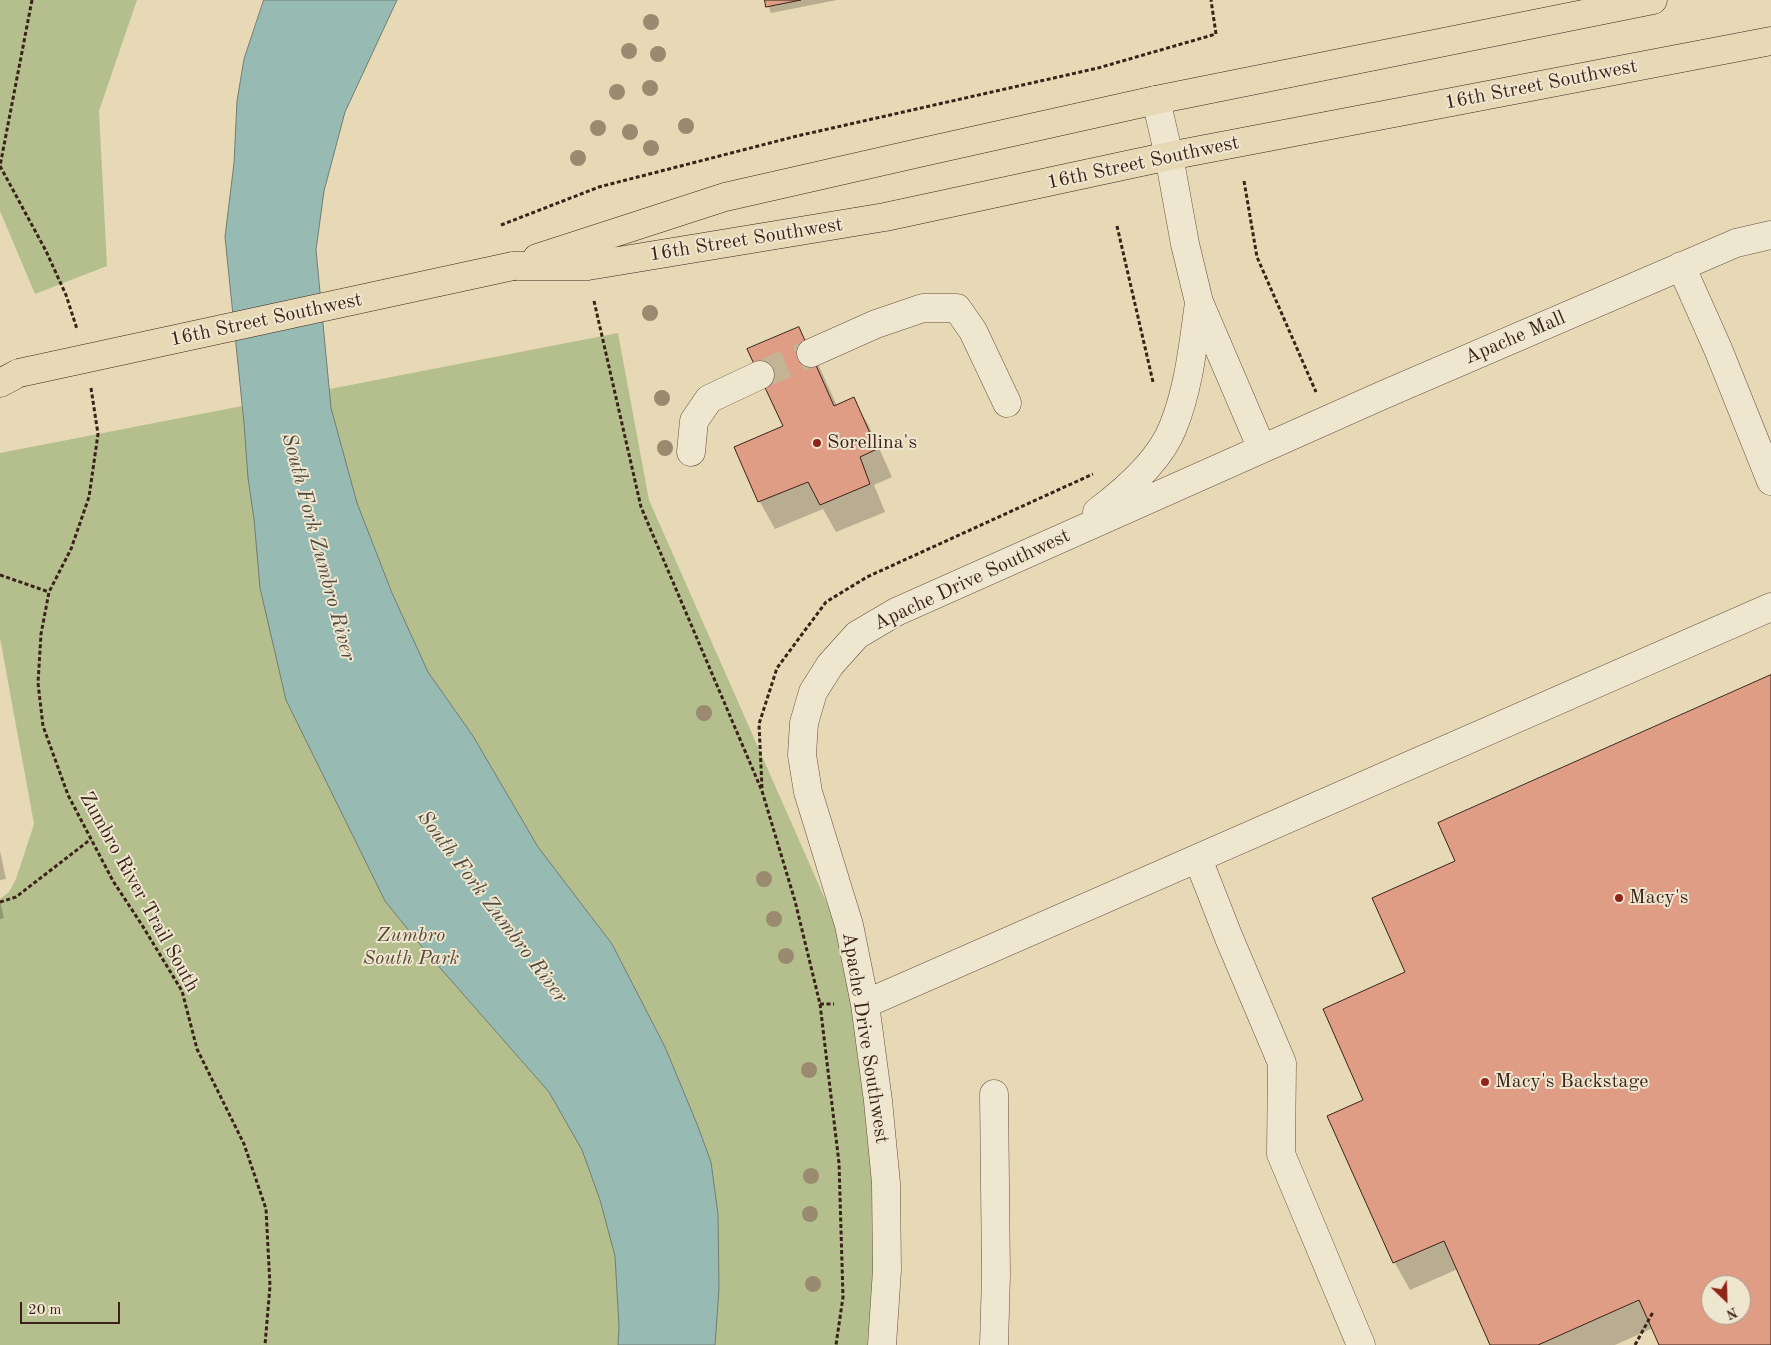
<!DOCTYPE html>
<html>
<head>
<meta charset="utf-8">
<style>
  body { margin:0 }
  #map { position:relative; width:1771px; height:1345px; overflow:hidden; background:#e7d9b6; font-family:"Old Standard TT",serif }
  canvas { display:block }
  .north { position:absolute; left:1701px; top:1275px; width:50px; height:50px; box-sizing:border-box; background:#efe6d0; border:1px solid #a79886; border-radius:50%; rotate:156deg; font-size:14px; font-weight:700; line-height:20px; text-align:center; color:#3a2218 }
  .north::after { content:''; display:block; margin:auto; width:18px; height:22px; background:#8f2418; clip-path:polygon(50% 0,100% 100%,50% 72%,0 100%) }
  .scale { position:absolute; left:20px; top:1302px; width:100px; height:22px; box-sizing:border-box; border:2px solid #3a2218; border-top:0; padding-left:6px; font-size:15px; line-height:18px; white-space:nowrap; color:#3a2218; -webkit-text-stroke:4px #efe6d0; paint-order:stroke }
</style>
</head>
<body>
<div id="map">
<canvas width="1771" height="1345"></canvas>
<div class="north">N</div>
<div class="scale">20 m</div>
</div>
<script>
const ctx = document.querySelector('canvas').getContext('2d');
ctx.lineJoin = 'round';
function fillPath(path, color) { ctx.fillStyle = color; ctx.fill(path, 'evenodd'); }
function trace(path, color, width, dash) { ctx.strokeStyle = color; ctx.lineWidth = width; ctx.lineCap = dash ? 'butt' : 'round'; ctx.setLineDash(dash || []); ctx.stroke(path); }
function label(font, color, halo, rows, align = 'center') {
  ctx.font = font + ' "Old Standard TT",serif'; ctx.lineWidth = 4; ctx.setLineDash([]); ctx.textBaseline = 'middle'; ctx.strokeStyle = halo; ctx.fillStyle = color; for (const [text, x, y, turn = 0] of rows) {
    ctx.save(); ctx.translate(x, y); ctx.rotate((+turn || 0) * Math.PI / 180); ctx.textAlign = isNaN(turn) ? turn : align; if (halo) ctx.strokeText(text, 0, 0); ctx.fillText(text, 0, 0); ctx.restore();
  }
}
const green = new Path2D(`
  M0 0H137L99 111 107 266 35 294 0 211Z
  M618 333 649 500 859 976 865 1003 882 1345H0V899L9 892 16 879 34 824 0 638V453Z`);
const water = new Path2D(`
  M264 0H397L345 112 324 191 316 250 331 408 357 503 392 593 428 672 473 736 538 847 612 944 665 1047 697 1124 711 1162 718 1214 719 1289 715 1345H618L619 1327 615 1256 600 1200 582 1150 549 1092 427 953 385 901 286 700 260 588 254 519 248 478 244 423 225 237 234 163 237 101 244 59Z`);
const shadow = new Path2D(`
  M766 0H837L771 13Z
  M798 328 814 355 837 406 853 399 869 426 892 477 874 485 885 512 836 532 823 509 775 529 760 502 735 447 784 427Z
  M1771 676V1345H1660L1653 1328 1615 1345H1492L1458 1269 1410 1290 1395 1263 1329 1116 1365 1100 1406 972 1456 861ZM1711 1285H1741V1315H1711Z
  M0 851 6 879 0 880Z
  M0 901 4 918 0 919Z`);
const building = new Path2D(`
  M765 0H801L766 7Z
  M799 327 834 406 854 397 877 449 860 457 870 484 820 505 808 482 758 502 734 447 783 426 747 349Z
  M1771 675V1345H1659L1639 1300 1538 1345H1490L1444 1241 1393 1263 1327 1116 1363 1100 1323 1009 1405 972 1372 898 1455 861 1438 823ZM1711 1285H1741V1315H1711Z`);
const minorTunnel = new Path2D(`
  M760 375 811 353`);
const path = new Path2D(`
  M32 0 0 166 46 251 66 295 77 329
  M1244 181 1257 257 1316 392
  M501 225 599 187 797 136 1098 68 1216 34 1211 0
  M1117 226 1153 382
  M594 301 641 507 762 791 795 901 820 1004 839 1163 843 1297 836 1345
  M91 388 98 434 89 497 71 549 49 592 41 634 38 683 43 726 68 795 113 881 142 925 182 991 197 1049 244 1144 266 1209 270 1286 265 1345
  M0 575 49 592
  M762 788 759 724 777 668 826 602 867 577 1093 474
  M0 902 16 897 91 839
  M820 1004H834
  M1635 1345 1653 1312`);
const minor = new Path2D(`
  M1156 100 1169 156 1185 244 1199 302 1262 449
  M1681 266 1718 349 1771 481
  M811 353 876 324 923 308H957L973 331 1007 403
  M691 452 694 421 709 399 760 375
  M1097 512C1125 491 1160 461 1173 427 1189 388 1193 345 1199 303
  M1198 859 1229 938 1282 1063 1281 1154 1361 1345
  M865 1004 1771 607
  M994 1094 996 1275 994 1345
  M882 1345 887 1270 886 1183 878 1101 865 1004 849 925 808 792 802 755 804 723 813 692 830 665 857 635 896 612 1383 395 1736 243 1771 235`);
const major = new Path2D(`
  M537 258 725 197 923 152 1156 100 1653 0
  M513 266H588L885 217 1169 156 1771 41
  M0 383 19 373`);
const majorBridge = new Path2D(`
  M19 373 513 266`);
const trees = [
  [651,22],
  [629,51],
  [658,54],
  [650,88],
  [617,92],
  [686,126],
  [598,128],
  [630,132],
  [651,148],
  [578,158],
  [650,313],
  [662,398],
  [665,448],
  [704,713],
  [764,879],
  [774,919],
  [786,956],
  [809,1070],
  [811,1176],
  [810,1214],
  [813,1284]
];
const markers = [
  [817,443,5,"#8f2418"],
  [1619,898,5,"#8f2418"],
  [1485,1082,5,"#8f2418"]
];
const streetNames = [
  ["16th Street Southwest",1541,85,-11],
  ["16th Street Southwest",1143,163,-12],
  ["16th Street Southwest",746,240,-9],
  ["16th Street Southwest",266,320,-12],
  ["Apache Mall",1515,338,-23],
  ["Apache Drive Southwest",972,580,-25],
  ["Zumbro River Trail South",139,892,61],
  ["Apache Drive Southwest",865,1038,81]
];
const poiNames = [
  ["Sorellina's",827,443],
  ["Macy's",1629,898],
  ["Macy's Backstage",1495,1082]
];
const parkNames = [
  ["Zumbro",411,936],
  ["South Park",411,959]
];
const waterNames = [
  ["South Fork Zumbro River",318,547,75],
  ["South Fork Zumbro River",492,907,53]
];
fillPath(green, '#b5bf8e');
fillPath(water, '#97bab2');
trace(water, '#727d74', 1);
fillPath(shadow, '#0003');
fillPath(building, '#e09d86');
trace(building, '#3a2218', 1);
trace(minorTunnel, '#c4b496', 28, [28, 14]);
trace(minor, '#655040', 29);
trace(major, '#3a2218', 29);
trace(path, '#3a2218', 3, [4, 2.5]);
trace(minor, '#efe6d0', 28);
trace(major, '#e7d9b6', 28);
trace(majorBridge, '#3a2218', 29, []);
trace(majorBridge, '#e7d9b6', 28);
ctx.fillStyle = '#998a70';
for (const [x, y] of trees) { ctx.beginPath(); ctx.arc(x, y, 8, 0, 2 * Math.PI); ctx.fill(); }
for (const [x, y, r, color] of markers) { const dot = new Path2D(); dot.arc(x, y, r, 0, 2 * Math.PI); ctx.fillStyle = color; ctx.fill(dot); trace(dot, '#efe6d0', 2); }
label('20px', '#3a2218', '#efe6d0', streetNames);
label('20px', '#3a2218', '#efe6d0', poiNames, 'left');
label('italic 20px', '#594936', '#efe6d0', parkNames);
label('italic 21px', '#51483e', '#efe6d0', waterNames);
</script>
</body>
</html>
